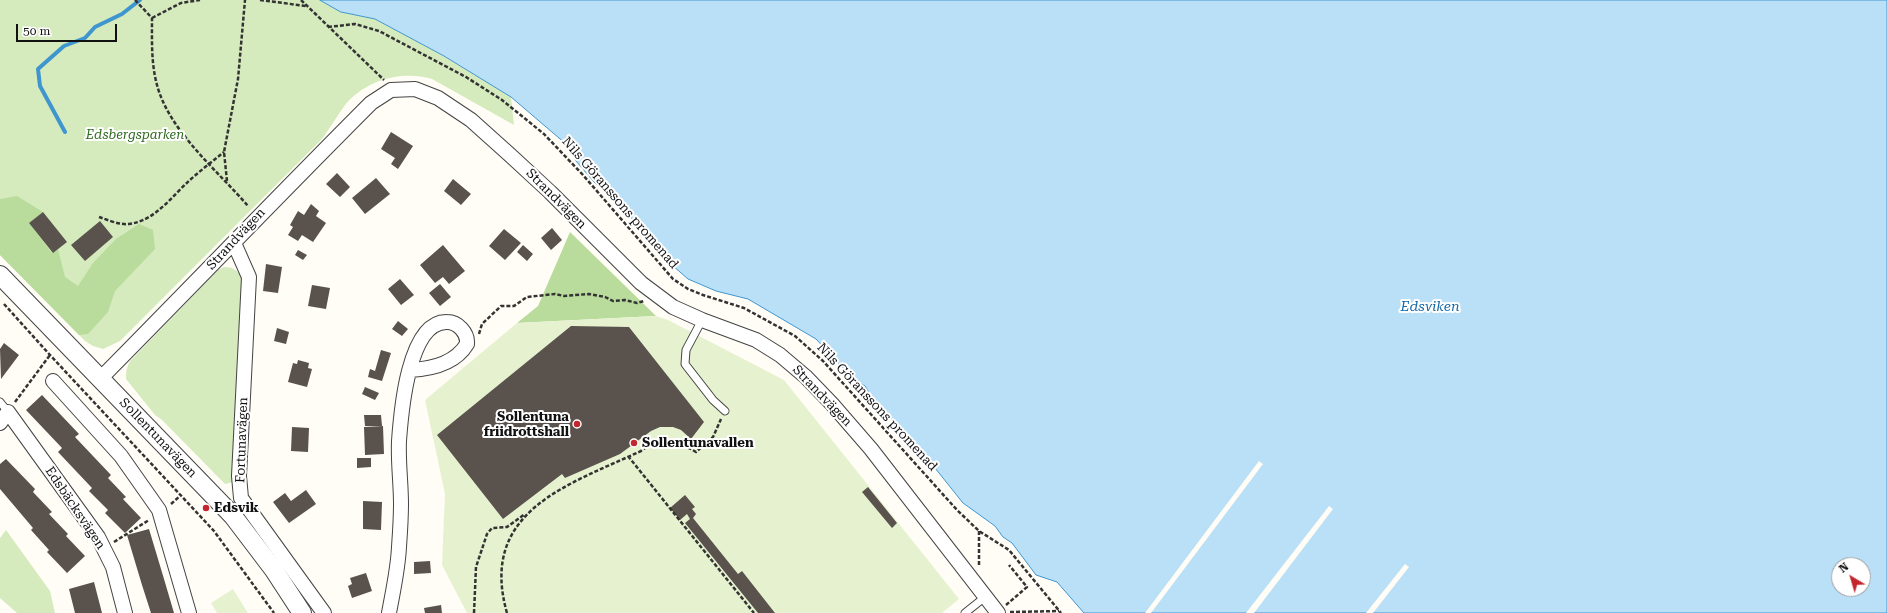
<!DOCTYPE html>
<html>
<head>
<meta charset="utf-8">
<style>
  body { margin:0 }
  #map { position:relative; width:1887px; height:613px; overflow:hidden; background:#fffdf5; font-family:"Roboto Serif",serif }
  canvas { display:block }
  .north { position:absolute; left:1831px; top:557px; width:40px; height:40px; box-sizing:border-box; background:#fff; border:1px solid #a0a0a0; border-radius:50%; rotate:322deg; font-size:11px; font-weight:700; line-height:16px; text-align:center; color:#111 }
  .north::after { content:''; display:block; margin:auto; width:14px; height:18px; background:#c4262e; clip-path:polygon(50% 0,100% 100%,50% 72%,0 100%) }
  .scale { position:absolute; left:16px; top:24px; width:101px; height:18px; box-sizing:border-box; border:2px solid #111; border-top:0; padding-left:5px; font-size:12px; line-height:14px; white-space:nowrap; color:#111; -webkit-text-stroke:3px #fff; paint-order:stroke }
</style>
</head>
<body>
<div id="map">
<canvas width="1887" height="613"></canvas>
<div class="north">N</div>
<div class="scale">50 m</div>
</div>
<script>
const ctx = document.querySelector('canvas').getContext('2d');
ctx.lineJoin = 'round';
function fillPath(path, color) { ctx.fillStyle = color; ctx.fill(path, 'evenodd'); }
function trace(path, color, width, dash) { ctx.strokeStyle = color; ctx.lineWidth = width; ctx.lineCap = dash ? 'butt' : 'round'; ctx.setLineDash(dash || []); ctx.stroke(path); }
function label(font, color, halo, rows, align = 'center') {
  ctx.font = font + ' "Roboto Serif",serif'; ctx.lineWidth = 4; ctx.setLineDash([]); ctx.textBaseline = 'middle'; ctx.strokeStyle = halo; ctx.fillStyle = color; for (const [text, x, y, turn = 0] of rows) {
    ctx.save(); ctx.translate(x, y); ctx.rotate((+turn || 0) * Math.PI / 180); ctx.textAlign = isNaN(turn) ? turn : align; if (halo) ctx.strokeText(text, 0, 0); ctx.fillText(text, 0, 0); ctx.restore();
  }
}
const green = new Path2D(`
  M0 0H320L341 12 375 19 444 56 511 97 514 125 432 79C401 70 366 80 345 105 337 116 330 128 322 139L120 341 103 349 93 346 85 341 0 255Z
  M224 267C233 267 237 270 242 277L234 482 225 484 162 420 155 415 126 379C126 370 127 364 133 358L218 270Z
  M6 530 50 591 55 613H17L0 598V538Z`);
const forest = new Path2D(`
  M17 196 43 212 29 223 52 253 58 249 65 277 78 286 93 263 116 239 139 224 153 230 155 249 115 291 108 312 88 334 79 335 0 255V199Z
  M570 232 656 316 517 323 538 306Z`);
const pitch = new Path2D(`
  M656 316 668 320 784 380 959 599 942 613H467L442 565 445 494 425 400 517 323Z
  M233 589 248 613H217L211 603Z`);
const water = new Path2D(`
  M320 0H1887V613H1084L1057 582 1036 575 1012 543 1003 537 995 526 963 503 931 463 873 399 865 386 854 380 816 339 748 299 716 291 688 279 672 265 629 215 595 183 576 161 566 144 511 97 444 56 375 19 341 12ZM1839 565H1863V589H1839Z`);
const pier = new Path2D(`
  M1259 461 1263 464 1151 613H1145Z
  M1329 506 1333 509 1254 613H1246Z
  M1405 564 1409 567 1373 613H1366Z`);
const stream = new Path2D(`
  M65 132 40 86 38 69 64 46 85 38 95 27 122 14 140 0`);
const building = new Path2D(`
  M391 132 413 146 398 169 391 164 395 158 381 149Z
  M337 173 350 187 340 197 326 184Z
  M376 178 390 194 365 214 352 198Z
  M453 179 471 194 461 205 444 191Z
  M311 204 319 211 316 216 326 223 313 242 302 235 298 241 288 235 293 227 290 225 298 211 304 215Z
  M43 212 67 242 53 253 29 223Z
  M100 221 113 237 85 261 71 245Z
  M552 228 562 240 551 250 541 238Z
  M504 229 521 243 505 260 489 246Z
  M443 245 465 271 449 284 443 277 435 283 420 265Z
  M523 245 533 254 527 261 517 252Z
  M298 250 307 255 303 260 295 255Z
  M266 264 282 267 278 293 263 291Z
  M400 279 414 295 401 305 388 289Z
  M440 284 451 297 440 306 429 293Z
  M312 285 330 288 326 309 308 306Z
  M398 321 408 329 402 336 392 329Z
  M571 326 629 327 704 422 691 439 681 430 673 427H660L651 431 620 454 565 478 562 474 503 519 437 435Z
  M277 328 289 332 286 344 274 341Z
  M4 343 19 355 1 379 0 349Z
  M381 350 391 353 382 381 368 377 370 369 375 371Z
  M298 360 309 363 308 368 312 369 307 387 288 382 293 363 297 364Z
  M365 387 379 393 375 400 362 394Z
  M42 395 79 434 75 437 111 475 108 478 126 497 123 499 141 518 125 533 105 513 108 510 89 491 92 488 58 452 62 448 26 410Z
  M364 415H381L382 426H365Z
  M383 426 384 454 365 455 364 427Z
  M292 427 309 428 308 452 291 451Z
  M357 458H371V467L357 468Z
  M6 459 35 489 33 492 52 512 49 514 68 534 66 536 85 556 67 573 47 552 49 550 31 530 33 528 0 489V464Z
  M868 487 897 523 892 528 862 492Z
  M306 490 316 504 289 523 273 502 285 493 291 501Z
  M685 495 695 507 692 509 696 514 693 518 738 574 742 571 775 613H758L685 523 690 519 687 514 680 520 670 508Z
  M363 501 382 502 381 530 363 529Z
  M149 529 164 579 174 613H151L142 585 127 535Z
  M430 561 431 573 414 574V562Z
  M366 573 372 591 352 598 348 586 352 584 350 578Z
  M94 582 102 613H75L69 589Z
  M441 605 442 613H425L424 608Z`);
const path = new Path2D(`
  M135 0 152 18C152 40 151 63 157 85 169 131 218 171 248 206
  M260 0 306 6
  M301 0 384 80
  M152 18 181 3 200 0
  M328 27 355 24 379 31 466 77 502 100 544 134 583 175 673 279 688 289 703 295 744 308 795 336 823 361 957 510 979 531 1009 550 1061 613
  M227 181 224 152 238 79 245 0
  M99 217C108 220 119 225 129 224 155 221 172 196 190 180 201 170 213 161 224 152
  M4 304 50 355 214 531 274 613
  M479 334 482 324 501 306H514L527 297 555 294 564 296 589 294 605 297 613 301 625 300 637 303 644 301
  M15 402 50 355
  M628 456 754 613
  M171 504 181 495
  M979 531V565
  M114 542 149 520
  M1006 605 1027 587 1009 565
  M1010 612 1059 611
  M474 613 476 567 487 534 492 528 507 527 525 514
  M507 613C478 511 568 485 641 451 663 434 674 439 696 452L713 437 721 419`);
const service = new Path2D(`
  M702 320 686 350 685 364 713 400 725 411
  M0 402 8 412
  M965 613 985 597`);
const minor = new Path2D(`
  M234 243 249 277 239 476 241 498 324 613
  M100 379C191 287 280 194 371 103L391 90 415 89 438 98 471 120 510 155 550 192 641 283 673 307 702 320 756 340 780 355 806 377 832 404 871 449 998 613
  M53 381 121 456 159 510 189 613
  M0 423 8 412 98 537 113 567 125 613
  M389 613C393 591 398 569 399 547 400 533 401 518 401 504 401 483 398 462 399 441 401 413 408 321 447 322 458 322 468 333 467 344 455 364 432 369 410 370`);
const tertiary = new Path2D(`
  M0 275 233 516 274 570 302 613`);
const markers = [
  [577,424,4,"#c4262e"],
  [634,443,4,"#c4262e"],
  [206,508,4,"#c4262e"]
];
const parkNames = [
  ["Edsbergsparken",135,135]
];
const streetNames = [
  ["Strandvägen",556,199,45],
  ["Nils Göranssons promenad",620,203,49],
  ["Strandvägen",236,239,-47],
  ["Strandvägen",822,396,46],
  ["Nils Göranssons promenad",877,407,47],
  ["Sollentunavägen",158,438,46],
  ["Fortunavägen",242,440,-88],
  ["Edsbäcksvägen",75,508,56]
];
const poiNames = [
  ["Sollentuna",569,417,"right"],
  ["friidrottshall",569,432,"right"],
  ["Sollentunavallen",642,443],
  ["Edsvik",214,508]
];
const waterNames = [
  ["Edsviken",1430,307]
];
fillPath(green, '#d5ebbd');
fillPath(forest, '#b9dc9c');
fillPath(pitch, '#e6f2cf');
fillPath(water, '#b9e0f7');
trace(water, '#3f96cf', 1);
fillPath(pier, '#fffdf5');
trace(stream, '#3f96cf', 4);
fillPath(building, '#5a524d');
trace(service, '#444', 9);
trace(minor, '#444', 16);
trace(tertiary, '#444', 20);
trace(path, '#333', 2.5, [4, 2]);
trace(service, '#fff', 7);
trace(minor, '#fff', 14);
trace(tertiary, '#fff', 18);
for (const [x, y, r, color] of markers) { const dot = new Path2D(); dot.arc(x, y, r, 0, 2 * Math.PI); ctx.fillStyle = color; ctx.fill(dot); trace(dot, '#fff', 1.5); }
label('italic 13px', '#2f6b1f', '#fff', parkNames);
label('13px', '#111', '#fff', streetNames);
label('bold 13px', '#111', '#fff', poiNames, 'left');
label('italic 14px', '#1768a6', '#fff', waterNames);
</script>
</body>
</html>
